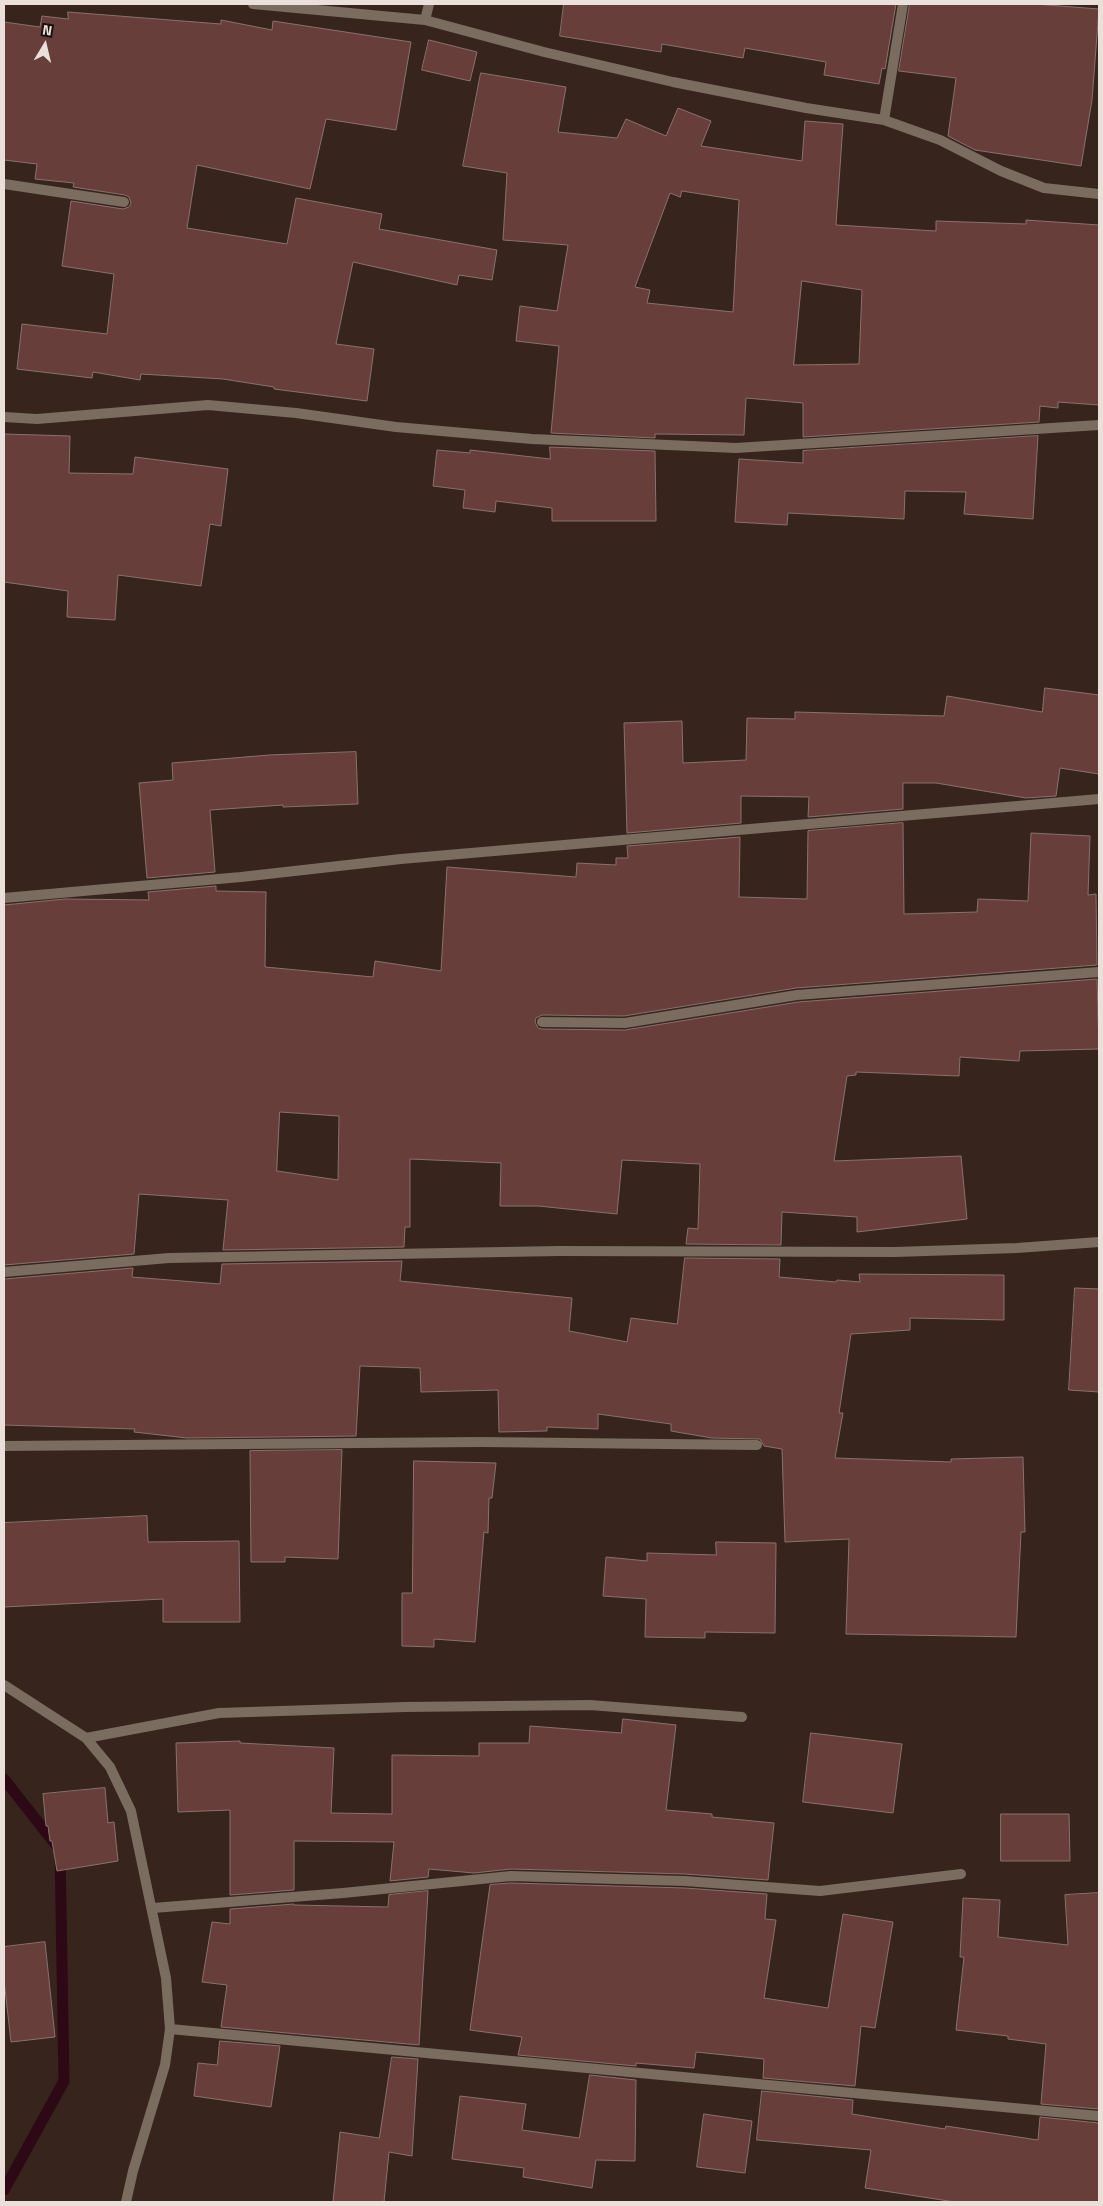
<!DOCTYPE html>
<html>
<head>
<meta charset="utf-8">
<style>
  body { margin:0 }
  #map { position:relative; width:1103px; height:2206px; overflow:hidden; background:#37251d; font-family:"Titillium Web",sans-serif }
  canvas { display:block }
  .frame { position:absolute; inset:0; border:5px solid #ebdfd9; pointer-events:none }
  .north { position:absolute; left:20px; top:20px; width:50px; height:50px; -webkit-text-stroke:4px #19110d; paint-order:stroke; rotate:9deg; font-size:14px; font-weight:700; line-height:20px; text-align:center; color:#ebdfd9 }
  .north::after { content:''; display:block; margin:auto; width:18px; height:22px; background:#ebdfd9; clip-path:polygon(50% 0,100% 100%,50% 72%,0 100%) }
</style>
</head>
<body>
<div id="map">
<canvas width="1103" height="2206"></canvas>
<div class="frame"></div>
<div class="north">N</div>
</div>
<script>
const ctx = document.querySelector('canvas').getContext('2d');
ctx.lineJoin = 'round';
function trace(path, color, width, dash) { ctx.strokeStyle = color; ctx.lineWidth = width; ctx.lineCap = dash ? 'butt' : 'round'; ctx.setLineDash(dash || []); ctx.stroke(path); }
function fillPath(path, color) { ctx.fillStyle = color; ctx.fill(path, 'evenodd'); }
const stream = new Path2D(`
  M4 1779 60 1850 64 2081 4 2190`);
const building = new Path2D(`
  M564 4H896L885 69 882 68 879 84 824 75 826 62 745 48 743 58 662 44 661 52 560 36Z
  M910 4H1035L1099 9 1092 100 1081 166 975 150 948 136 956 78 899 71Z
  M68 12 221 24V20L272 30 273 21 411 42 396 130 326 119 310 189 197 165 187 228 287 244 296 198 382 214 379 229 497 250 492 280 459 275 457 285 353 262 336 344 374 349 367 401 274 389V387L223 379 141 374 140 380 93 372 92 378 17 369 22 324 107 334 114 274 62 266 71 201 123 209 129 207 131 203 129 197 125 195 73 187 74 183 35 179 37 164 4 160V22L40 27 42 16 68 19Z
  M429 40 477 52 470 81 422 70Z
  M481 73 566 87 558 132 617 138 626 119 666 136 678 108 711 121 701 146 802 161 805 121 843 124 836 225 936 231V221L1026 224V220L1099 225V405L1058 402V408L1040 406 1039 422 803 437V403L746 398 744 435 655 434V438L551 433 559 346 516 341 520 306 557 311 568 245 503 240 507 173 463 166ZM682 191 739 200 733 312 647 303 650 290 635 287 670 193 680 197ZM802 281 862 290 859 364 794 365Z
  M4 434 70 436 69 473 133 474 135 457 228 469 221 526 210 524 201 586 118 575 115 620 67 617 68 591 4 582Z
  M1038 436 1033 519 964 514 966 492 905 491 904 519 788 513 787 525 735 522 739 459 803 463V451Z
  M550 447 655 451 656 521H552V508L496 501 495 512 463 508 465 490 433 486 437 450 470 453V450L550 459Z
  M1045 688 1099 695V774L1060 768 1056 796 1026 798 936 783H903V809L808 817 809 797 741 796V823L627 833 624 723 682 721 683 763 746 760 747 718 795 719V712L944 716 947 696 1042 712Z
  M356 752 358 804 283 807V805L210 810 215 872 147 878 139 783 173 780 172 763 270 755Z
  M903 823 904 914 977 912 978 899 1028 901 1031 833 1090 836 1088 895 1096 894 1097 965 796 988 624 1016 542 1015 536 1018 535 1022 538 1028 542 1029 625 1030 798 1002 1097 979 1099 1049 1020 1051 1019 1061 960 1057 959 1076 856 1072V1075L847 1076 834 1161 961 1156 967 1219 857 1232V1217L782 1212 781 1245 686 1244 688 1228 698 1229 700 1164 622 1160 617 1214 538 1206H500L501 1163 410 1159V1227H405L404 1247 223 1250 228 1200 139 1194 134 1254 4 1265V905L65 899 149 900 148 892 216 886V891L266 892 265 967 373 977 375 961 441 971 447 867 576 877 577 863 616 865V858H628L627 846 740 837 739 897 807 899 808 831ZM280 1112 339 1116 338 1180 277 1171Z
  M685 1258 780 1259 779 1277 836 1282 837 1280 860 1282 859 1274 1004 1275V1320L910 1318V1330L851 1334 839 1413H843L835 1458 951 1462V1459L1023 1457 1025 1532H1021L1016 1637 846 1634 849 1539 785 1542 782 1449 764 1446 760 1439 712 1438 671 1431V1424L598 1414V1429L547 1427V1431L499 1432 498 1390 421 1392 420 1368 360 1366 356 1436 187 1438 134 1432 135 1429 4 1425V1279L133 1268 132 1277 220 1284 222 1264 402 1261 400 1281 572 1298 569 1331 627 1342 631 1318 677 1324Z
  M1075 1288 1099 1289V1392L1069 1390Z
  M342 1450 338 1559 285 1557V1562H251L250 1451Z
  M414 1461 496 1463 492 1498H489L488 1533 484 1532 475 1642 434 1639V1647L402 1646V1593H412Z
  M147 1516 148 1542 239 1541 240 1622H163V1599L4 1607V1523Z
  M716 1542 776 1543 775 1633 705 1632V1638L645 1637 646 1599 603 1596 606 1557 647 1561V1553L716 1555Z
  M623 1719 676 1725 666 1810 712 1814V1817L774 1823 768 1880 685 1874 511 1869 474 1873 429 1869 428 1877 390 1881 394 1842 294 1841V1890L230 1895V1810L178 1812 176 1743 240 1741V1743L334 1748 331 1813 392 1814V1755L479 1756V1743H529L530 1726 621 1733Z
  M811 1733 902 1744 893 1813 803 1802Z
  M105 1788 108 1823 114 1822 118 1861 57 1871 52 1841H50L48 1826H46L43 1794Z
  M1001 1814H1069L1070 1861H1001Z
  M511 1883 685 1888 767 1894 765 1919 776 1920 764 1998 828 2008 843 1914 893 1922 875 2028 861 2026 855 2086 763 2078 764 2059 696 2052 694 2068 636 2063V2066L518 2055 522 2037 470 2030 490 1885Z
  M428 1891 419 2045 221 2027 227 1985 202 1982 212 1922 230 1924V1909L294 1904V1905L388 1907 389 1895Z
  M1099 1893V2109L1041 2104 1046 2044 1008 2039V2036L956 2030 964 1957H960L963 1898 1000 1900 998 1937 1068 1945 1065 1895Z
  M45 1942 55 2037 11 2042 4 1980V1947Z
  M220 2041 280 2046 271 2107 194 2096 198 2063 217 2065Z
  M392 2057 418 2059 412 2156 389 2152 384 2202H333L340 2132 379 2138Z
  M590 2075 636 2080 635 2161 596 2160 592 2188 523 2177 524 2168 452 2159 460 2096 526 2104 522 2130 579 2138Z
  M762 2091 853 2100 852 2114 945 2129 946 2126 1038 2140 1040 2117 1099 2123V2202H955L865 2188 871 2150 757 2140Z
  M704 2114 752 2121 745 2173 697 2167Z`);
const minor = new Path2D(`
  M253 4 425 20 544 52 673 82 806 108 884 120 940 140 1001 171 1044 188 1099 194
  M425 20 429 4
  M884 120 903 4
  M4 184 124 202
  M4 417 37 419 208 405 296 413 396 427 532 439 736 448 1099 425
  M4 898 241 877 401 859 1099 799
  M542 1022 625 1023 797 995 1099 972
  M4 1272 169 1258 559 1251 895 1252 1017 1248 1099 1242
  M4 1446 481 1442 757 1445
  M4 1685 86 1738 110 1767 131 1811 166 1978 170 2029 165 2065 133 2171 126 2202
  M86 1738 219 1713 405 1707 590 1705 742 1717
  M153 1908 343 1893 511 1876 685 1881 820 1891 961 1874
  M170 2029 1099 2116`);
trace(stream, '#2c0914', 11);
fillPath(building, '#683e3b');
trace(building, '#89716e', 1);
trace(minor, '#7a6c5f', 10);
</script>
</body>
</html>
